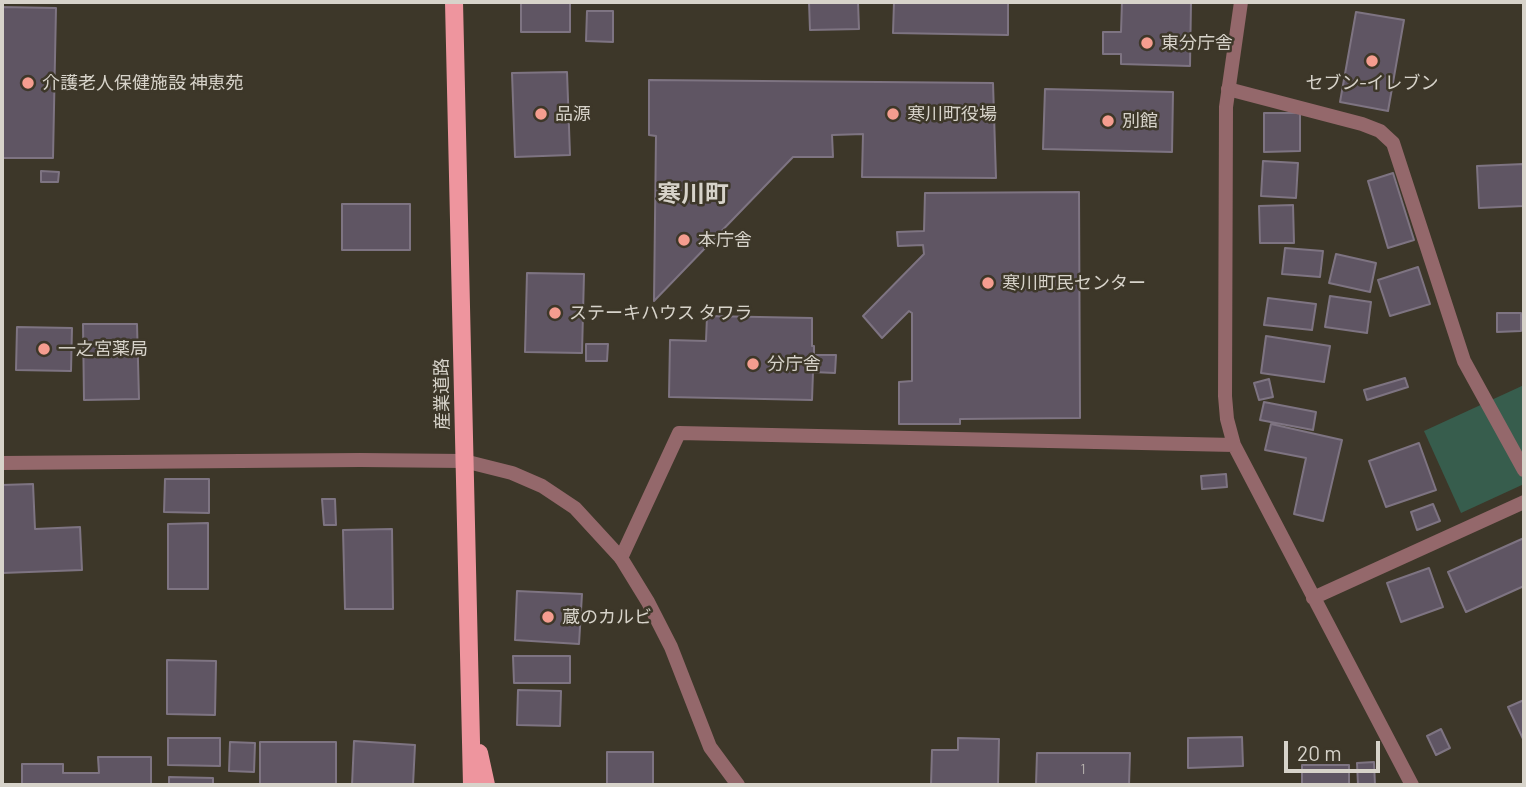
<!DOCTYPE html>
<html>
<head>
<meta charset="utf-8">
<style>
  body { margin:0 }
  #map { position:relative; width:1526px; height:787px; overflow:hidden; background:#3d3729; font-family:Barlow,sans-serif }
  canvas { display:block }
  .frame { position:absolute; inset:0; border:4px solid #d7d3ca; pointer-events:none }
  .scale { position:absolute; left:1284px; top:741px; width:96px; height:32px; box-sizing:border-box; border:4px solid #d7d3ca; border-top:0; padding-left:9px; font-size:21px; line-height:24px; white-space:nowrap; color:#d7d3ca; -webkit-text-stroke:5px #3d3729; paint-order:stroke }
</style>
</head>
<body>
<div id="map">
<canvas width="1526" height="787"></canvas>
<div class="frame"></div>
<div class="scale">20 m</div>
</div>
<script>
const ctx = document.querySelector('canvas').getContext('2d');
ctx.lineJoin = 'round';
function fillPath(path, color) { ctx.fillStyle = color; ctx.fill(path, 'evenodd'); }
function trace(path, color, width, dash) { ctx.strokeStyle = color; ctx.lineWidth = width; ctx.lineCap = dash ? 'butt' : 'round'; ctx.setLineDash(dash || []); ctx.stroke(path); }
function label(font, color, halo, rows, align = 'center') {
  ctx.font = font + ' Barlow,"Noto Sans JP",sans-serif'; ctx.lineWidth = 5; ctx.setLineDash([]); ctx.textBaseline = 'middle'; ctx.strokeStyle = halo; ctx.fillStyle = color; for (const [text, x, y, turn = 0] of rows) {
    ctx.save(); ctx.translate(x, y); ctx.rotate((+turn || 0) * Math.PI / 180); ctx.textAlign = isNaN(turn) ? turn : align; if (halo) ctx.strokeText(text, 0, 0); ctx.fillText(text, 0, 0); ctx.restore();
  }
}
const green = new Path2D(`
  M1524 385V484L1461 513 1424 431Z`);
const building = new Path2D(`
  M521 2H570V32H521Z
  M809 2H858L859 29 810 30Z
  M894 2H1008V35L893 33Z
  M1122 2H1191L1190 66 1121 64V54H1103V32H1121Z
  M2 7 56 8 53 158H2Z
  M587 11H613V42L586 41Z
  M1356 12 1404 20 1388 111 1340 102Z
  M567 72 570 155 515 157 512 73Z
  M649 80 993 83 996 178 862 177 863 134 832 135 833 157H793L654 301 656 136 649 135Z
  M1045 89 1173 92 1172 152 1043 149Z
  M1264 113H1300V151L1264 152Z
  M1263 161 1298 163 1296 198 1261 196Z
  M1524 164V206L1479 208 1477 166Z
  M41 171 59 172 58 182H41Z
  M1393 173 1414 240 1388 248 1368 181Z
  M1079 192 1080 418 960 419V424H899V382L912 381V313L909 311 882 338 863 316 924 254 923 245 898 246 897 232 924 231 925 193Z
  M342 204H410V250H342Z
  M1293 205 1294 243H1260L1259 206Z
  M1285 248 1323 251 1320 277 1282 274Z
  M1336 254 1376 263 1370 292 1329 283Z
  M1418 267 1430 304 1390 316 1378 280Z
  M527 273 584 274 582 353 525 352Z
  M1330 296 1371 302 1367 333 1325 327Z
  M1268 298 1316 304 1312 330 1264 325Z
  M1497 313H1521V331L1497 332Z
  M707 316 812 318V346H814V355H836L835 373 813 372 812 400 669 397 670 340 706 341Z
  M83 324H137L139 399 84 400Z
  M17 327 72 328 71 371 16 370Z
  M1266 336 1330 346 1324 382 1261 373Z
  M586 344H608L607 361H586Z
  M1405 378 1408 387 1367 400 1364 390Z
  M1269 379 1273 397 1259 400 1254 383Z
  M1264 402 1316 412 1313 430 1260 420Z
  M1271 424 1342 440 1323 521 1294 514 1306 458 1265 450Z
  M1419 443 1436 490 1386 507 1369 461Z
  M1226 474 1227 487 1202 489 1201 476Z
  M165 479H209V513L164 512Z
  M33 484 35 529 80 527 82 570 2 573V485Z
  M322 499H335L336 525H324Z
  M1433 504 1440 521 1417 530 1411 512Z
  M208 523V589H168V524Z
  M392 529 393 609H345L343 530Z
  M1524 538V586L1466 612 1448 572Z
  M1429 568 1443 607 1401 622 1387 583Z
  M517 591 582 594 579 644 515 640Z
  M513 656H570V683H514Z
  M167 660 216 661 215 715 167 714Z
  M518 690 561 691 560 726 517 725Z
  M1524 700V741L1508 707Z
  M1441 729 1450 748 1436 755 1427 736Z
  M1242 737 1243 766 1188 768V738Z
  M168 738H220V766L168 765Z
  M958 738 999 739 998 785H931L932 750H958Z
  M354 741 415 745 413 785H352Z
  M230 742 255 743 254 772 229 771Z
  M260 742H336V785H260Z
  M607 752H653V785H607Z
  M1037 753H1130L1129 785H1036Z
  M98 757H151V785H22V764H63V773H99Z
  M1374 762 1375 785H1358L1357 763Z
  M1302 765H1349V785H1302Z
  M169 777 213 778V785H169Z`);
const service = new Path2D(`
  M1228 89 1362 124 1380 131 1393 143 1464 361 1524 470`);
const minor = new Path2D(`
  M1241 2 1226 107 1225 396 1227 419 1234 445 1412 785
  M621 558 679 433 1234 445
  M1313 598 1524 502`);
const tertiary = new Path2D(`
  M2 463 360 460 464 461 512 473 542 486 575 508 621 558 648 602 671 647 710 747 738 785`);
const primary = new Path2D(`
  M454 2 472 785
  M479 753 486 785`);
const markers = [
  [1147,43,7,"#f59d8f"],
  [1372,61,7,"#f59d8f"],
  [28,83,7,"#f59d8f"],
  [541,114,7,"#f59d8f"],
  [893,114,7,"#f59d8f"],
  [1108,121,7,"#f59d8f"],
  [684,240,7,"#f59d8f"],
  [988,283,7,"#f59d8f"],
  [555,313,7,"#f59d8f"],
  [44,349,7,"#f59d8f"],
  [753,364,7,"#f59d8f"],
  [548,617,7,"#f59d8f"]
];
const numberNames = [
  ["1",1083,769]
];
const poiNames = [
  ["東分庁舎",1161,43],
  ["介護老人保健施設 神恵苑",42,83],
  ["セブン-イレブン",1372,83,"center"],
  ["品源",555,114],
  ["寒川町役場",907,114],
  ["別館",1122,121],
  ["本庁舎",698,240],
  ["寒川町民センター",1002,283],
  ["ステーキハウス タワラ",569,313],
  ["一之宮薬局",58,349],
  ["分庁舎",767,364],
  ["蔵のカルビ",562,617]
];
const streetNames = [
  ["産業道路",442,394,-91]
];
const districtNames = [
  ["寒川町",693,194]
];
fillPath(green, '#375d4d');
fillPath(building, '#5f5563');
trace(building, '#7e7482', 2);
trace(service, '#94686b', 14);
trace(minor, '#94686b', 14);
trace(tertiary, '#94686b', 14);
trace(primary, '#ee959e', 18);
for (const [x, y, r, color] of markers) { const dot = new Path2D(); dot.arc(x, y, r, 0, 2 * Math.PI); ctx.fillStyle = color; ctx.fill(dot); trace(dot, '#3d3729', 2.5); }
label('14px', '#b9b4b0', null, numberNames);
label('18px', '#d7d3ca', '#3d3729', poiNames, 'left');
label('18px', '#d7d3ca', '#3d3729', streetNames);
label('bold 24px', '#d7d3ca', '#3d3729', districtNames);
</script>
</body>
</html>
